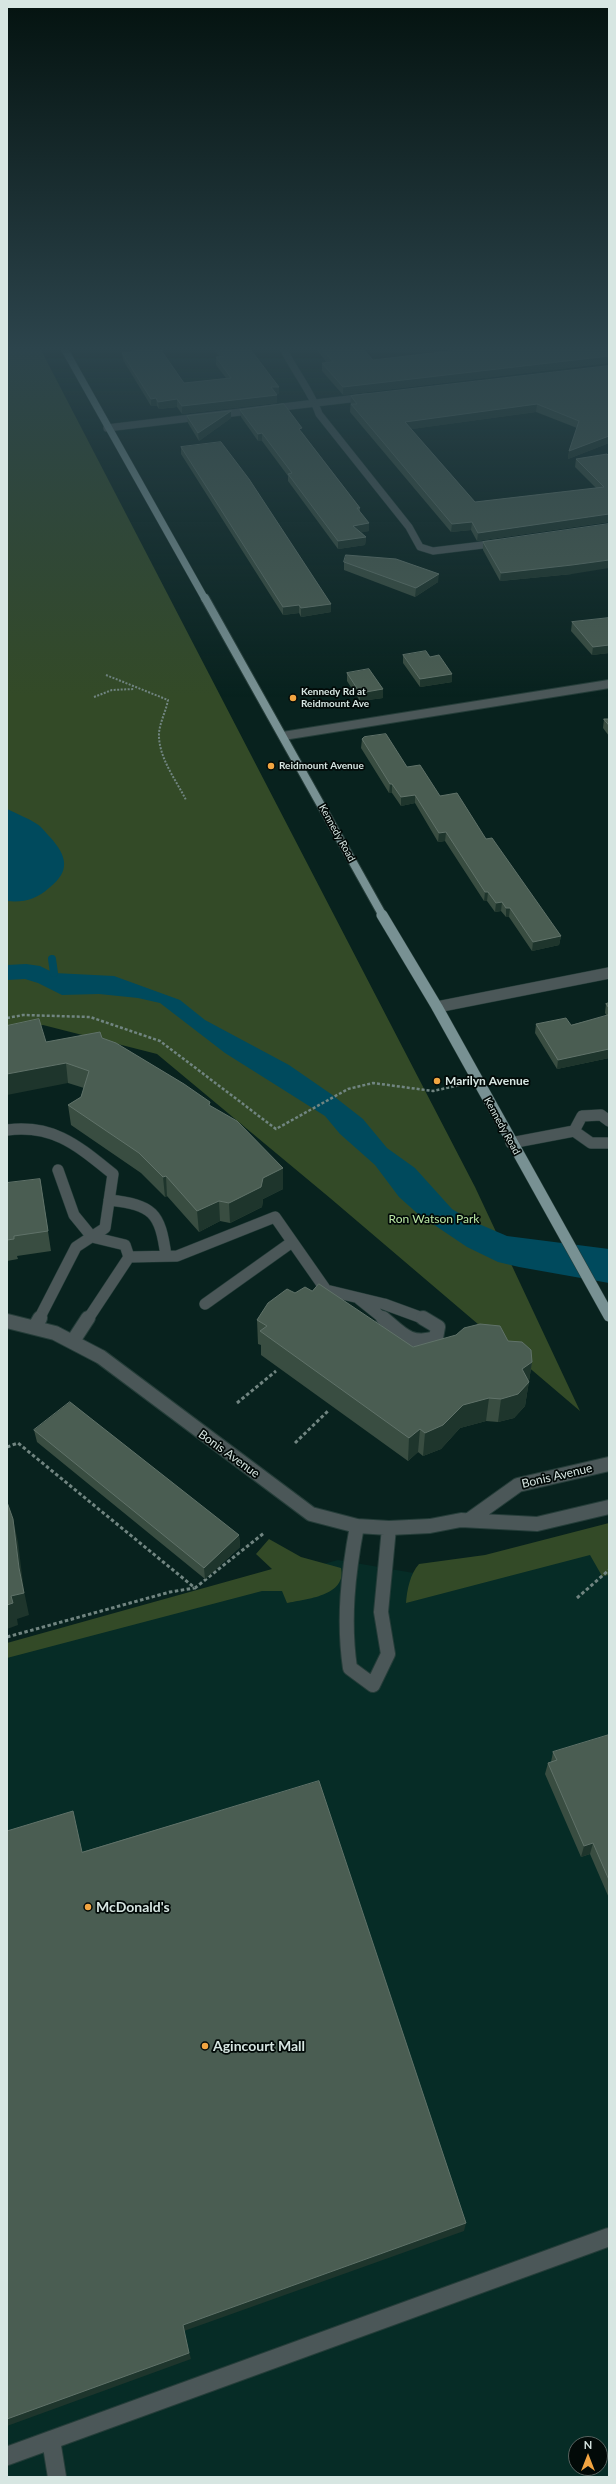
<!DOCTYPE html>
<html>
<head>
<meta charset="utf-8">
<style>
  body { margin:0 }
  #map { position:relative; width:616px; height:2484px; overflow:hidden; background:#08221e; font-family:Lato,sans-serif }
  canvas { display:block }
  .frame { position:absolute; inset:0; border:8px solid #d7e6e2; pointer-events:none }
  .north { position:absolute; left:568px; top:2436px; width:40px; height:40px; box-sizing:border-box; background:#020a08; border:1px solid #57625f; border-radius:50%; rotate:0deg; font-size:11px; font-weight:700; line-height:16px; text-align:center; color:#d7e6e2 }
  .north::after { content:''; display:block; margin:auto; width:14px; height:18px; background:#f2a541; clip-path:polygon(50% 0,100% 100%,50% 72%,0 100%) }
</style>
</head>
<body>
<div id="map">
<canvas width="616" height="2484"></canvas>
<div class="frame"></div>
<div class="north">N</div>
</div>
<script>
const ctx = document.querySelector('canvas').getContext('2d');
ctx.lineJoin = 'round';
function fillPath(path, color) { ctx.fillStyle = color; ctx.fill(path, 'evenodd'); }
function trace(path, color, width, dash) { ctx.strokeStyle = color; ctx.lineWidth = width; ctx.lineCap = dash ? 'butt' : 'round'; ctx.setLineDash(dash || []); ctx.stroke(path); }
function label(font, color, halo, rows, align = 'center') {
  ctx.font = font + ' Lato,sans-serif'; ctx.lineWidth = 3.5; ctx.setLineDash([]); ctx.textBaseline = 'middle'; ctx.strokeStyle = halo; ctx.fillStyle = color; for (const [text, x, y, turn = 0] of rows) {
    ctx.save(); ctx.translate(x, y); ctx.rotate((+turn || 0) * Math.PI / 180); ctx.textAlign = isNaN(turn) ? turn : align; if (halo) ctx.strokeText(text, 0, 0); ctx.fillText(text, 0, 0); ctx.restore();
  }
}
const built = new Path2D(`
  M609 1545V2477H7V1651L338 1560 437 1577ZM576 2444H600V2468H576Z`);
const green = new Path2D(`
  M7 350H41L475 1187 580 1411 330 1198 157 1054 43 1025 7 1032Z
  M609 1523V1575L602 1576 590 1555 406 1603C407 1590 410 1574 419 1564L485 1555Z
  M269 1539 301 1557 341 1568C347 1596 306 1599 287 1603L282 1591H262L7 1658V1643L272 1569 256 1554Z`);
const water = new Path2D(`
  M7 809C17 814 28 818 37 824 42 827 46 833 50 837 67 856 71 871 49 888 37 899 23 903 7 901Z
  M26 964 40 966 54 973 114 976 180 1000 205 1020 289 1065 331 1094 363 1119 387 1148 415 1168 452 1209 472 1221 507 1236 609 1249V1283L519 1267 498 1262 467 1247 418 1214 399 1197 375 1165 340 1134 325 1116 225 1053 160 1003 138 998 99 994 62 995 38 983 25 979 7 980V965Z`);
const stream = new Path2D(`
  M52 959 54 973`);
const pathFar2 = new Path2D(`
  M106 675 168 700C166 711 160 722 159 733 158 757 176 780 186 800
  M94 697 112 690 134 689`);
const pathFar1 = new Path2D(`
  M7 1018 23 1015 90 1017 160 1041 276 1129 348 1089 373 1083 433 1091 460 1085`);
const path = new Path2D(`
  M237 1403 276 1371
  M295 1443 328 1411
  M7 1447 18 1443 195 1588 264 1533
  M577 1598 609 1570
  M7 1637 170 1592 194 1588`);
const minorFar4 = new Path2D(`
  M284 350C295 372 311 391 319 414L409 527 420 547 433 551 499 543
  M107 428 366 397`);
const minorFar3 = new Path2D(`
  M283 736 609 684`);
const minorFar2 = new Path2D(`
  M437 1007 609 973
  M7 1130C54 1124 78 1146 113 1174L105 1228 76 1247 39 1319
  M574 1131 582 1116 601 1115 609 1121
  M511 1143 574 1131 591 1143H609
  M58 1170 74 1215 92 1237 125 1245 129 1257 88 1319
  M109 1200C153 1205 160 1212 166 1256
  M129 1257 177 1256 275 1217 326 1290 384 1304 425 1319
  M359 1299 384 1319
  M205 1304 292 1242`);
const minorFar1 = new Path2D(`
  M383 1318C402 1334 410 1346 436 1338L438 1327 423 1318
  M7 1321 55 1333 101 1357 311 1514 357 1526 389 1528 430 1526 461 1520 537 1524 609 1507
  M35 1327 40 1318
  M73 1341 88 1318
  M469 1520 518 1485 609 1464
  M357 1526C348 1574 343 1620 350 1668L373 1685 388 1654 381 1612 389 1528`);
const minor = new Path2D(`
  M51 2440 57 2477
  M7 2456 609 2237`);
const majorFar2 = new Path2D(`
  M65 350 205 599`);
const majorFar1 = new Path2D(`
  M205 598 383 916`);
const major = new Path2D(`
  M382 915 437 1007 609 1316`);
const wall = new Path2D(`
  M131 350H163V353L184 383 226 378 216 365V357H220L214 350H251L279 394H276L277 395V403L182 414 177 407 159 409 157 406H151L123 360 122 353 132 352Z
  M317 350H364L373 360 609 350V363L343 395 322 371V363H327Z
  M609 366V443L568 459 569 451 577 428 536 412 411 429 475 502 596 488 575 467 576 459 609 456V522L477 541 471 530 451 532 350 412 351 396Z
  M240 410 302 432 360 508V512L369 531 361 532 366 537 365 545 338 549 288 481V476L262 441H258L241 417Z
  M231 411V418L199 441 188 423 187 416Z
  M181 447 331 604V612L301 617 299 613 283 615 181 454Z
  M483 542 572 574 500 581 483 550Z
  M344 562 438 582 415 597 344 570Z
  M609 618V653L592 655 571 631 572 622Z
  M403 655 430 657 452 682 420 687 403 663Z
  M347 673 383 689V698L360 701 347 681Z
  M604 719H609V736L603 728Z
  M362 739 407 767 440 796 486 839 561 936 559 945 532 951 509 917H506L501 911 495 912 487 901H484L445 841 438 842 415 803 401 806 392 793H389L361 748Z
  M609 1003V1058L557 1069 535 1033 536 1024 571 1025 607 1016 605 1013 606 1004Z
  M102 1038 210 1106 283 1168V1189L263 1199 262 1207 230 1223 220 1221 199 1232 167 1196 165 1197 141 1173 71 1125 68 1105 81 1097 84 1088 68 1083 46 1042Z
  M40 1179 51 1251 17 1256 18 1259 7 1261V1183Z
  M312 1291 413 1347 508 1341 532 1362 525 1406 514 1418 498 1422 486 1421 460 1428 441 1449 423 1456 418 1452 408 1461 261 1355V1345L258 1344 257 1320 295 1293Z
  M34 1430 239 1535 240 1547 205 1579 37 1442Z
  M609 1735V1898L590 1854 581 1857 545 1774 548 1763 551 1762 553 1752Z`);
const shadedWall = new Path2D(`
  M609 356 608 363 343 395V387Z
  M271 387H279V394L271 395Z
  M277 395V403L182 414V406Z
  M156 398 157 406H151V399Z
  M177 399V407L159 409 158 402Z
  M537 404 536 412 405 430V422Z
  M231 411V418L199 441 198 433Z
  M262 433V441H258V434Z
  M609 436V443L568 459 569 451Z
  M609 514 608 522 477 541 478 533Z
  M472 522 471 530 451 532 452 524Z
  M369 523V531L353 534V526Z
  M366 537 365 545 338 549V541Z
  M609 560V568L572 574 500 581 501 573Z
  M439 574 438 582 415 597 416 588Z
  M331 604V612L301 617V608Z
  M299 605V613L283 615V607Z
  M609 645V653L592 655 593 647Z
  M452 674V682L420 687V679Z
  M383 689V698L360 701V693Z
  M390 784H392V793H389Z
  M415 795V803L401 806V797Z
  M446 832 445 841 438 842 439 833Z
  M485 892H488L487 901H484Z
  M502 902 501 911 495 912 496 903Z
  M506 908H510L509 917H506Z
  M561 936 559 945 532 951 533 942Z
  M609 1049V1058L557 1069 558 1060Z
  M66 1063 68 1083 7 1095V1074Z
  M283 1168V1189L263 1199 262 1207 230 1223 229 1203 263 1178Z
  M166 1176 167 1196 165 1197 163 1177Z
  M219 1201 220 1221 199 1232 197 1211Z
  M532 1362 525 1406 514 1418 498 1422 501 1399 522 1369Z
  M489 1398 486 1421 460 1428 441 1449 423 1456 425 1433 463 1405Z
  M420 1429 418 1452 408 1461 409 1438Z
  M13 1519 18 1542 24 1591 29 1615 17 1619 18 1625 7 1629V1605L11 1596 19 1568Z
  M239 1535 240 1547 205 1579 204 1568Z
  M593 1843 590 1854 581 1857 584 1846Z
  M466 2223 464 2231 184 2331 191 2359 7 2426V2419L183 2325Z`);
const building = new Path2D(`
  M135 350H161L184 383 231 378 216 357 225 356 220 350H251L279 387H271L277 395 182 406 177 399 158 402 156 398 151 399 122 353 135 352Z
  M323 350H364L373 360 458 350H609V356L343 387 322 363 333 362Z
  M609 366V436L569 451 579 421 537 404 405 422 475 502 604 487 576 459 607 454 609 456V514L478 533 472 522 452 524 351 404H357L351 396Z
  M284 404 302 428 299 429 360 508H357L369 523 353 526 366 537 338 541 288 474 292 473 262 433 258 434 240 410Z
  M231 411 198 433 187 416Z
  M221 442 249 479 331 604 301 608 299 605 283 607 181 447Z
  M609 524V560L572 565 501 573 483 542Z
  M346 555 396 559 439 574 416 588 344 562Z
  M609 618V645L593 647 572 622Z
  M426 651 430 657 439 655 452 674 420 679 403 655Z
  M369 669 383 689 360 693 347 673Z
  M604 719H609V725Z
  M386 734 407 767 420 765 440 796 457 793 486 839 492 838 561 936 533 942 510 908H506L502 902 496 903 488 892H485L446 832 439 833 415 795 401 797 392 784H390L362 739 364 737Z
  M609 1003V1008L606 1004Z
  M609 1015V1049L558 1060 536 1024 566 1018 571 1025Z
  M39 1019 46 1042 100 1032 102 1038 116 1043 184 1084 210 1102 209 1105 237 1121 283 1168 263 1178 261 1187 229 1203 219 1201 197 1211 166 1176 163 1177 139 1153 68 1105 81 1097 89 1071 66 1063 7 1074V1026Z
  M40 1179 48 1231 14 1236V1239L7 1240V1183Z
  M319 1284 413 1347 456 1335 464 1328 480 1324 500 1326 508 1341 522 1342 531 1350 532 1362 522 1369 529 1382 518 1394 501 1399 489 1398 463 1405 443 1425 425 1433 420 1429 409 1438 260 1331 267 1326 257 1320 268 1303 287 1289 295 1293 305 1287 312 1291Z
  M70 1402 239 1535 204 1568 34 1430Z
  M7 1502 13 1519 19 1568 24 1593 11 1596 13 1603 7 1605Z
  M609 1735V1880L593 1843 584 1846 548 1763 557 1760 553 1752Z
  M319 1781 466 2223 183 2325 189 2353 7 2419V1831L73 1811 82 1852Z`);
const markers = [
  [293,698,4,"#f2a541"],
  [271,766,4,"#f2a541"],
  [437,1081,4,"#f2a541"],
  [88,1907,4,"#f2a541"],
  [205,2046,4,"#f2a541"]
];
const farPoinames = [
  ["Kennedy Rd at",301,692],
  ["Reidmount Ave",301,704],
  ["Reidmount Avenue",279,766]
];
const farStreetnames = [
  ["Kennedy Road",337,833,61],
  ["Kennedy Road",502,1126,61]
];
const poiNames = [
  ["Marilyn Avenue",445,1081]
];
const parkNames = [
  ["Ron Watson Park",434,1219]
];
const streetNames = [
  ["Bonis Avenue",229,1454,36],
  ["Bonis Avenue",557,1476,-13]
];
const nearPoinames = [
  ["McDonald's",96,1907],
  ["Agincourt Mall",213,2046]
];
fillPath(built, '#062c26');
fillPath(green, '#334a27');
fillPath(water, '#004a5d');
trace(stream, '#004a5d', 8);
trace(minorFar4, '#253d39', 8);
trace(minorFar3, '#253d39', 10);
trace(minorFar2, '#253d39', 12);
trace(minorFar1, '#253d39', 16);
trace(minor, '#253d39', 20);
trace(majorFar2, '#253d39', 8);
trace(majorFar1, '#253d39', 10);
trace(major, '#253d39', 12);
trace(pathFar2, '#718581', 2, [2, 1.5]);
trace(pathFar1, '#718581', 2.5, [3, 2]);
trace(path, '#718581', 3, [3.5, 2.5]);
trace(minorFar4, '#4b5758', 7);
trace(minorFar3, '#4b5758', 8);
trace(minorFar2, '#4b5758', 11);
trace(minorFar1, '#4b5758', 14);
trace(minor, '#4b5758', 18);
trace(majorFar2, '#789193', 7);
trace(majorFar1, '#789193', 8);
trace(major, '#789193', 11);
fillPath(wall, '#394d41');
fillPath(shadedWall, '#1e352c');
fillPath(building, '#4a5d52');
trace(building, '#607269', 1);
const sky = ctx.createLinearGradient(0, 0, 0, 698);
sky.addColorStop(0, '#041310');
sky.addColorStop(0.5, '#2c444c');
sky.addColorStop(1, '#2c444c00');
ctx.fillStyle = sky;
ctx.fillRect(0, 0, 616, 698);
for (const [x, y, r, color] of markers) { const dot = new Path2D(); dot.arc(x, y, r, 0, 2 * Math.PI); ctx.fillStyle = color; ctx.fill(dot); trace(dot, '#020a08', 1.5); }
label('bold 10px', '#d7e6e2', '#020a08', farPoinames, 'left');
label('10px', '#d7e6e2', '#020a08', farStreetnames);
label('bold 12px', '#d7e6e2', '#020a08', poiNames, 'left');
label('12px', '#bae6a3', '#020a08', parkNames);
label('12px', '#d7e6e2', '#020a08', streetNames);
label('bold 14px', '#d7e6e2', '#020a08', nearPoinames, 'left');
</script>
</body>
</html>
